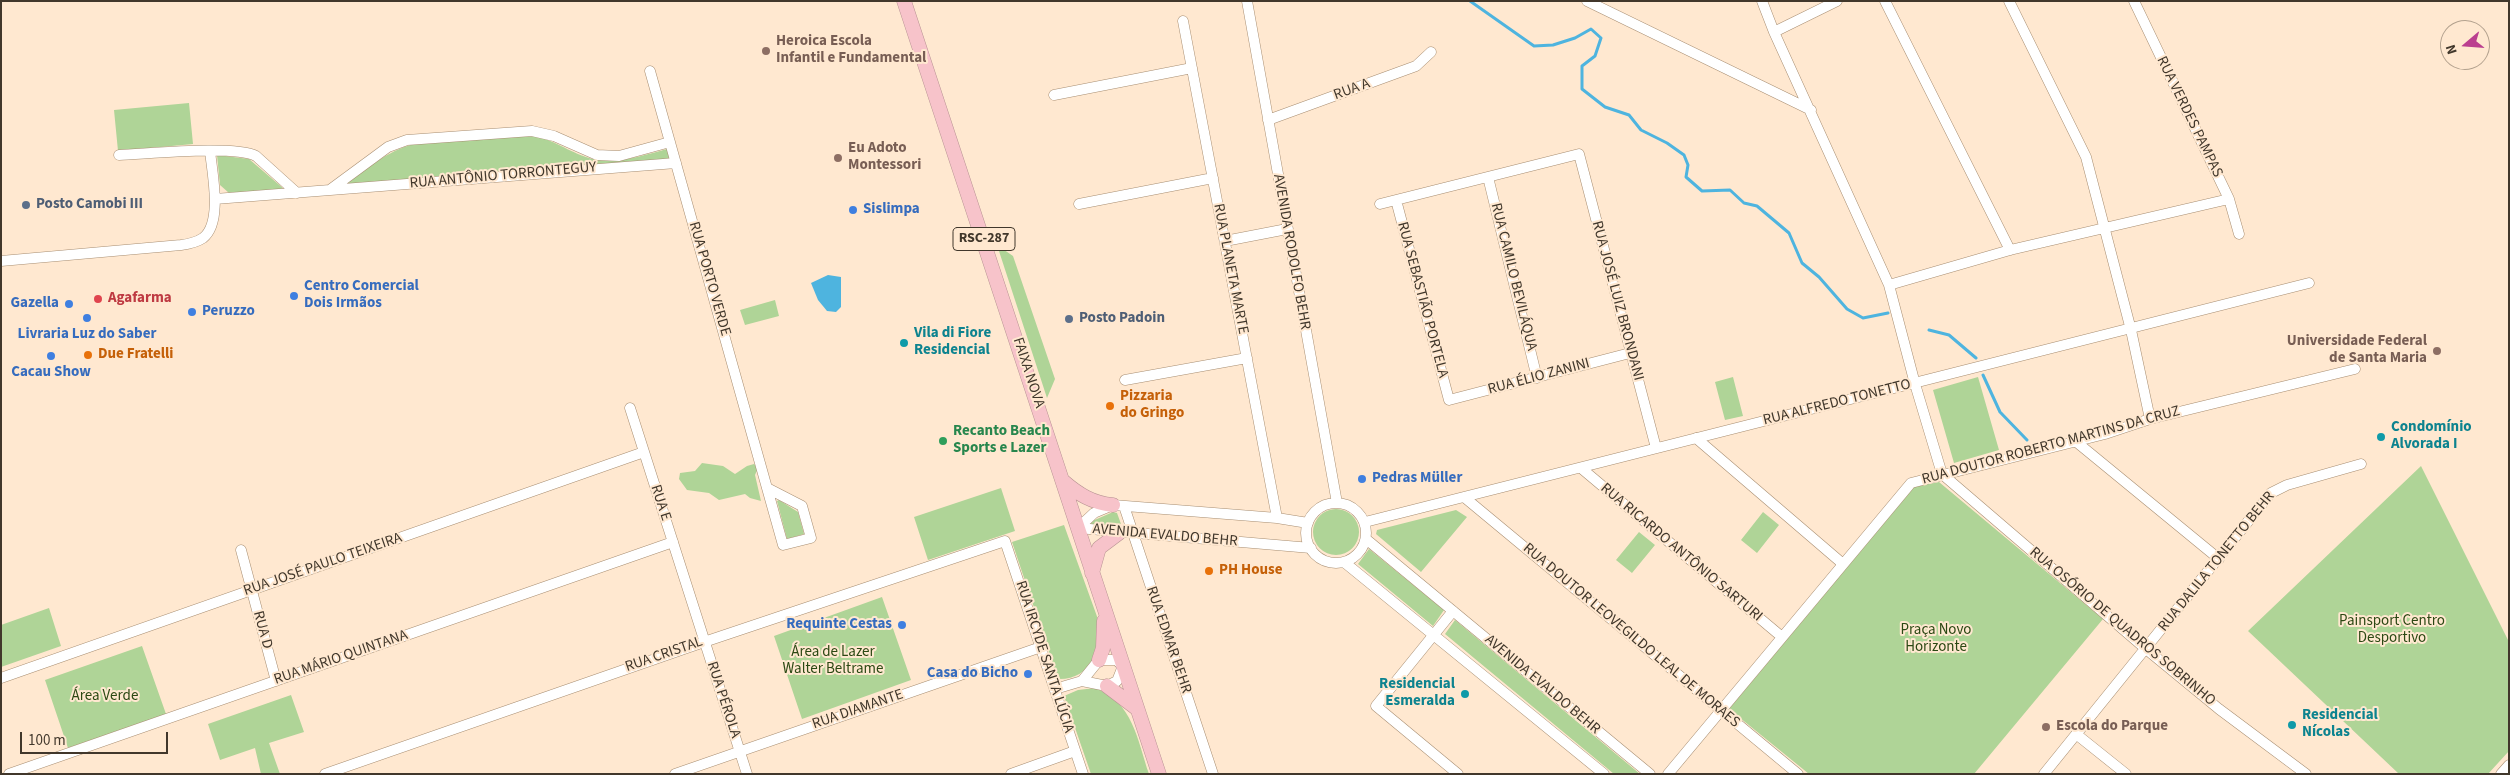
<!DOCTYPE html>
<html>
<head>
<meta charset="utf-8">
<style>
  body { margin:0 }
  #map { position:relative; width:2510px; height:775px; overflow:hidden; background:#ffe8d0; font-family:"Source Sans 3",sans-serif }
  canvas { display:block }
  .frame { position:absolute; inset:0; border:2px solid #41372b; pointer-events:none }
  .north { position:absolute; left:2440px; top:20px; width:50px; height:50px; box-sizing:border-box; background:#ffe8d0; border:1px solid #b3a18e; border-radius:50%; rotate:252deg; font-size:14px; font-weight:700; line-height:20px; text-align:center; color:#41372b }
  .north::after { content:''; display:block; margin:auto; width:18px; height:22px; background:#bb3f8f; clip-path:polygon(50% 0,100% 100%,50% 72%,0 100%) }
  .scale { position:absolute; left:20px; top:732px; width:148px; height:22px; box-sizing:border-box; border:2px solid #41372b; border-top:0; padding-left:6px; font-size:15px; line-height:18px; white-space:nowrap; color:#41372b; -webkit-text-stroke:4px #ffe8d0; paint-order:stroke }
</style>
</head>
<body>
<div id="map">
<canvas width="2510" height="775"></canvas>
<div class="frame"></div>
<div class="north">N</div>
<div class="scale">100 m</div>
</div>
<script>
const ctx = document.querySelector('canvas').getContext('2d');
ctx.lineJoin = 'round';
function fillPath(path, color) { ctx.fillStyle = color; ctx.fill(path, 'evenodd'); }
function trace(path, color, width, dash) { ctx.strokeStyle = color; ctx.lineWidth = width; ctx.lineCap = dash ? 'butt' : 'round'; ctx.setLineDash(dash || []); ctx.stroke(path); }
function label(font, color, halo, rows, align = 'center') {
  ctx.font = font + ' "Source Sans 3",sans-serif'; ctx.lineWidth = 4; ctx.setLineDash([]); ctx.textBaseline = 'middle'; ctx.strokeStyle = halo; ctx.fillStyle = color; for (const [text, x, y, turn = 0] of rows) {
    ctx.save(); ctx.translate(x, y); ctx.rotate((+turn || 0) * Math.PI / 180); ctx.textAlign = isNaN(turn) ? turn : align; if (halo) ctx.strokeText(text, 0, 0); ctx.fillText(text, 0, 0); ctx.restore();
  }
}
const green = new Path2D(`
  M189 103 193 144 118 151 114 110Z
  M528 135C554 139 563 149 586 157 612 166 641 156 667 149L670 158 636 163 345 185C366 169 387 151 414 144Z
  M217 155 249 159 284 189 229 193 220 185Z
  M997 245 1013 256 1055 379 1047 398Z
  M775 300 779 316 745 325 740 310Z
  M1733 377 1743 416 1725 420 1715 382Z
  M1978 377 1999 450 1954 463 1933 390Z
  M702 463 723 466 735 474 747 466 754 464 758 468 755 475 761 501 750 498 745 494 719 500 709 493 687 490 679 479 680 473 695 471Z
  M2421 466 2509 642V751L2488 774H2399L2248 631Z
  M1939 482 2103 619 1974 774H1809L1729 709 1914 487Z
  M1001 488 1015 531 928 560 914 517Z
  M779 500 798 512 804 534 787 539 777 501Z
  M1313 532a23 23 0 1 1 46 0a23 23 0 1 1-46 0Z
  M1456 510 1467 517 1421 572 1376 534 1377 530Z
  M1113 512 1117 513 1121 524 1117 528 1090 524V522Z
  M1763 512 1779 525 1757 553 1741 540Z
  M1064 525 1099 622C1101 650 1091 680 1058 679L1012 542Z
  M1639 532 1655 545 1632 573 1616 560Z
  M1369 549 1444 610 1433 626 1358 564Z
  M882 597 911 680 802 719 774 636Z
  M49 608 61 646 1 667V625Z
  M1455 620 1640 774H1614L1445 634Z
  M142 646 166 714 68 748 45 680Z
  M1095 688C1133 702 1137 739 1149 774H1091L1064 696 1078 690Z
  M291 695 304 732 269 743 280 774H261L255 748 220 760 208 724Z`);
const water = new Path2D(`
  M828 275 841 277V307L836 312 827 311 818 300 811 283Z`);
const stream = new Path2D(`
  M1470 1 1534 46 1553 45 1575 38 1591 29 1601 38 1595 56 1582 66V89L1605 107 1629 115 1641 130 1667 143 1684 155 1688 165 1686 177 1702 191 1730 190 1744 203 1757 206 1789 233 1802 263 1819 277 1847 309 1863 318 1888 313
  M1929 330 1949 335 1976 358
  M1983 375 2000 412 2027 440`);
const minor = new Path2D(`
  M1247 1 1337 503
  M1587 1 1811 110
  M1762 1 1774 32 1889 285 1915 384 1942 474 2146 649 2219 709 2306 774
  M1885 1 2010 250
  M2009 1 2086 157 2131 330 2150 419
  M2134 1 2229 199 2239 234
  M1183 21 1277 518
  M1774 32 1837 1
  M650 71 767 488 783 545 811 538 802 506 767 488
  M1054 95 1192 68
  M1268 120 1416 66 1431 52
  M119 155C148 154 234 145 256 156L297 193
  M1488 177 1537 378
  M331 189 388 147 407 140 532 131 554 136 597 155 619 156 670 142
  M215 199 676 163
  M1396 200 1449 400 1630 353
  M1079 204 1213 178
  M1380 204 1579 154 1656 448
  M1225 241 1287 229
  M1 261 181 245C189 244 197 242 203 238 223 223 212 172 210 151
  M1889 285 2010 250 2229 199
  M1125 380 1247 358
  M630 408 747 774
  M1696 438 1843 564
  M2074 440 2219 559
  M1581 468 1782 637
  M1464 497 1798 774
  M1306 533a30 30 0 1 1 60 0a30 30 0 1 1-60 0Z
  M1124 506 1213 774
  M1365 522 2309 283
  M1078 528 1094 513 1113 505 1277 518 1308 523
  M1078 528 1311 548
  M1366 539 1650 774
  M241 550 276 681
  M1344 562 1604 774
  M1453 611 1376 706 1458 774
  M1 678 644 452
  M1055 689 1082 681 1107 686 1117 681 1123 666 1116 660H1099L1082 681
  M2076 734 2126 774
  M9 774 673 542
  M325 774 704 642 1005 541 1083 774
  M675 774 1041 647
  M1011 774 1075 751
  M1668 774 1911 483 2105 434 2150 419 2355 369
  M2044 774 2271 493 2287 485 2361 464
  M2501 774 2509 765`);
const highway = new Path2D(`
  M904 1 1159 774
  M1063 481C1078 494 1092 503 1113 505
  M1092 573 1099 548 1119 533
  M1099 660 1103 648 1104 621
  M1107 686 1136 708`);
const markers = [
  [766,51,5,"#8d6e63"],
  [838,158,5,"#8d6e63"],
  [26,205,5,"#5c6f8a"],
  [853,210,5,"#3f7fe0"],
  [294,296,5,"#3f7fe0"],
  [98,299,5,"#e0444e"],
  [69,304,5,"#3f7fe0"],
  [192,312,5,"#3f7fe0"],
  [87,318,5,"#3f7fe0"],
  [1069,319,5,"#5c6f8a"],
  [904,343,5,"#0f9aa8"],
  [2437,351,5,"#8d6e63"],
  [88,355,5,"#e8710a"],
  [51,356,5,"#3f7fe0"],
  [1110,406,5,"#e8710a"],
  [2381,437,5,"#0f9aa8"],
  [943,441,5,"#2e9e5b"],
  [1362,479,5,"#3f7fe0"],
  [1209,571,5,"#e8710a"],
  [902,625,5,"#3f7fe0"],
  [1028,674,5,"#3f7fe0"],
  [1465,694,5,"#0f9aa8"],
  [2292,725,5,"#0f9aa8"],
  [2046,727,5,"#8d6e63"]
];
const shields = [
  [984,239,62]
];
const shieldNames = [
  ["RSC-287",984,239]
];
const educationNames = [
  ["Heroica Escola",776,42],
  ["Infantil e Fundamental",776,59],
  ["Eu Adoto",848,149],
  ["Montessori",848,166],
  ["Universidade Federal",2427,342,"right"],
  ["de Santa Maria",2427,359,"right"],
  ["Escola do Parque",2056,727]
];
const streetNames = [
  ["RUA A",1352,90,-20],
  ["RUA VERDES PAMPAS",2189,117,64],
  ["RUA ANTÔNIO TORRONTEGUY",503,176,-5],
  ["AVENIDA RODOLFO BEHR",1291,252,80],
  ["RUA PLANETA MARTE",1230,269,79],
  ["RUA CAMILO BEVILÁQUA",1513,277,76],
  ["RUA PORTO VERDE",709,279,74],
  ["RUA SEBASTIÃO PORTELA",1422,300,75],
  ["RUA JOSÉ LUIZ BRONDANI",1617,301,75],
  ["FAIXA NOVA",1028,373,72],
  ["RUA ÉLIO ZANINI",1539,377,-15],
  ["RUA ALFREDO TONETTO",1837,403,-14],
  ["RUA DOUTOR ROBERTO MARTINS DA CRUZ",2051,446,-15],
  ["RUA E",660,503,72],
  ["AVENIDA EVALDO BEHR",1165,536,5],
  ["RUA RICARDO ANTÔNIO SARTURI",1681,553,40],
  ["RUA DALILA TONETTO BEHR",2217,562,-51],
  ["RUA JOSÉ PAULO TEIXEIRA",323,565,-19],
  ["RUA OSÓRIO DE QUADROS SOBRINHO",2122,627,40],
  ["RUA D",262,630,75],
  ["RUA DOUTOR LEOVEGILDO LEAL DE MORAES",1631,636,40],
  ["RUA EDMAR BEHR",1168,640,71],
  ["RUA CRISTAL",664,655,-19],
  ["RUA IRCYDE SANTA LÚCIA",1044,657,72],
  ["RUA MÁRIO QUINTANA",341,658,-19],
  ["AVENIDA EVALDO BEHR",1542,685,40],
  ["RUA PÉROLA",723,700,72],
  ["RUA DIAMANTE",858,710,-19]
];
const serviceNames = [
  ["Posto Camobi III",36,205],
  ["Posto Padoin",1079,319]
];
const shopNames = [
  ["Sislimpa",863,210],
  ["Centro Comercial",304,287],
  ["Dois Irmãos",304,304],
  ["Gazella",59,304,"right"],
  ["Peruzzo",202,312],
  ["Livraria Luz do Saber",87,335,"center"],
  ["Cacau Show",51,373,"center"],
  ["Pedras Müller",1372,479],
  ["Requinte Cestas",892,625,"right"],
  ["Casa do Bicho",1018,674,"right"]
];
const healthNames = [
  ["Agafarma",108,299]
];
const cultureNames = [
  ["Vila di Fiore",914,334],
  ["Residencial",914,351],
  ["Condomínio",2391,428],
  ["Alvorada I",2391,445],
  ["Residencial",1455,685,"right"],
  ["Esmeralda",1455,702,"right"],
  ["Residencial",2302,716],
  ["Nícolas",2302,733]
];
const foodNames = [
  ["Due Fratelli",98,355],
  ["Pizzaria",1120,397],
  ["do Gringo",1120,414],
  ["PH House",1219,571]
];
const leisureNames = [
  ["Recanto Beach",953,432],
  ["Sports e Lazer",953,449]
];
const parkNames = [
  ["Painsport Centro",2392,622],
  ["Desportivo",2392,639],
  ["Praça Novo",1936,631],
  ["Horizonte",1936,648],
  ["Área de Lazer",833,653],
  ["Walter Beltrame",833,670],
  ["Área Verde",105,697]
];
fillPath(green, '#afd497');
fillPath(water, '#4eb4df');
trace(stream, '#4eb4df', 3);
trace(minor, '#a88e72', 11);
trace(highway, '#b79292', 15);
trace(minor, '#fff', 10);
trace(highway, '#f7c3ca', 14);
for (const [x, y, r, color] of markers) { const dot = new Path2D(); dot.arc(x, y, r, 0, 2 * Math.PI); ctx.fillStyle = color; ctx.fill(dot); trace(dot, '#ffe8d0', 2); }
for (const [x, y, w] of shields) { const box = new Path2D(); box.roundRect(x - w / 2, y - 11.5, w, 23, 4); ctx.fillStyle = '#ffe8d0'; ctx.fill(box); trace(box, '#41372b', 1); }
label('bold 14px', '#41372b', null, shieldNames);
label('bold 15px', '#785e54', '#ffe8d0', educationNames, 'left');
label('15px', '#41372b', '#ffe8d0', streetNames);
label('bold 15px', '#4e5e75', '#ffe8d0', serviceNames, 'left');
label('bold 15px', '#366cbe', '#ffe8d0', shopNames, 'left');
label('bold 15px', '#be3a42', '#ffe8d0', healthNames, 'left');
label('bold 15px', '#0d838f', '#ffe8d0', cultureNames, 'left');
label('bold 15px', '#c56008', '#ffe8d0', foodNames, 'left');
label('bold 15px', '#27864d', '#ffe8d0', leisureNames, 'left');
label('15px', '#2b4813', '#ffe8d0', parkNames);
</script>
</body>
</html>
